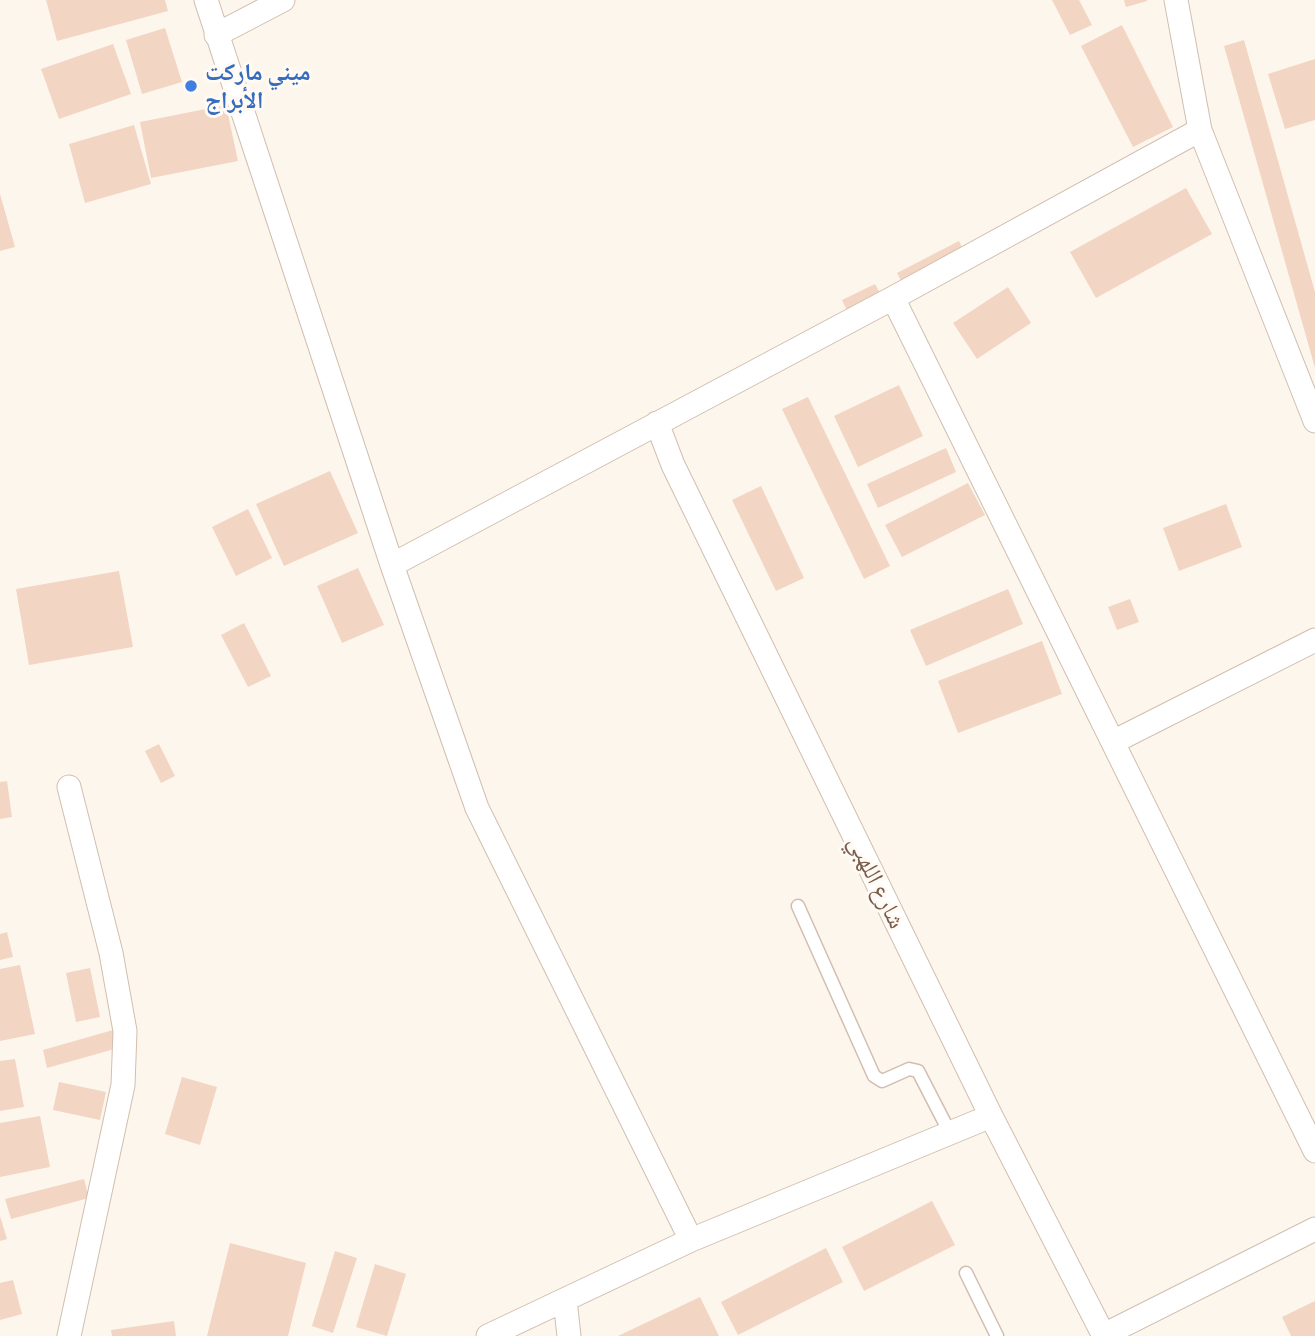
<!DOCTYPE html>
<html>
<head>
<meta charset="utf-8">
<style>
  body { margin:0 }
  canvas { display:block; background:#fdf6ec }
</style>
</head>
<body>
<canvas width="1315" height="1336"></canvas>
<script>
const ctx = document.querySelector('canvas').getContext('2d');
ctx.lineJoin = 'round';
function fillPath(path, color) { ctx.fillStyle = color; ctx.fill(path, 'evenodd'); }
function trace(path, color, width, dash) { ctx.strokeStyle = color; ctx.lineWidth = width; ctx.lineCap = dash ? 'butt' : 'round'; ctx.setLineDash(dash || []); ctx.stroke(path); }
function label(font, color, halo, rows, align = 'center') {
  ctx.font = font + ' Commissioner,"Noto Naskh Arabic",sans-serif'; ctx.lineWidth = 6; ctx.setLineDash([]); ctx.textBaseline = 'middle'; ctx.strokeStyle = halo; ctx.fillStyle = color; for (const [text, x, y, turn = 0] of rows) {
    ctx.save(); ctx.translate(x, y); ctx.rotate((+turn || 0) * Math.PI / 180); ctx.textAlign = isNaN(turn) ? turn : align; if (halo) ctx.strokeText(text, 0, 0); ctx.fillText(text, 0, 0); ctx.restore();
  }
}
const building = new Path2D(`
  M46 0H165L168 11 57 41Z
  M1052 0H1079L1092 25 1070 35Z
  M1124 0H1147V1L1126 7Z
  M1122 25 1173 127 1133 147 1081 46Z
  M165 28 182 82 142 94 126 40Z
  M1244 40 1315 292V368L1224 46Z
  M113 44 131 94 59 119 41 69Z
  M1315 59V120L1285 129 1268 74Z
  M226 105 238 161 151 178 140 122Z
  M134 125 151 184 85 203 69 144Z
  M1186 188 1212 234 1096 298 1070 252Z
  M0 194 15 247 0 251Z
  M959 241 966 256 905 288 897 273Z
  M875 284 884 300 850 317 842 300Z
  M1008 287 1031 323 977 359 953 323Z
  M899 385 923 436 858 467 834 416Z
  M808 397 890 566 864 579 782 409Z
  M946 448 956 472 878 508 867 484Z
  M330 471 358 533 284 566 256 504Z
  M968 483 985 515 902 557 885 525Z
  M761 486 804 578 776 591 732 500Z
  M1226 504 1242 547 1179 571 1163 528Z
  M248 509 272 558 236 576 212 527Z
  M358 568 384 625 342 643 317 586Z
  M119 571 133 647 29 665 16 589Z
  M1008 589 1023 624 926 666 910 630Z
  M1130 599 1139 622 1117 630 1108 607Z
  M244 623 271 676 248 687 221 635Z
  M1042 641 1062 694 958 733 938 681Z
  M159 744 175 776 161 783 145 751Z
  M7 781 12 817 0 819V782Z
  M7 932 13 957 0 960V934Z
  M20 965 35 1034 0 1041V969Z
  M90 968 100 1017 76 1022 66 973Z
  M113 1030 118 1048 47 1068 43 1050Z
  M15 1059 24 1107 0 1111V1061Z
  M182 1077 217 1087 200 1145 165 1134Z
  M59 1082 106 1092 100 1120 53 1110Z
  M40 1116 50 1167 0 1177V1123Z
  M84 1179 89 1198 11 1219 5 1199Z
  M932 1201 955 1245 864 1291 842 1247Z
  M0 1216 7 1239 0 1241Z
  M230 1243 306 1263 288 1336H207Z
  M826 1248 843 1282 738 1335 721 1302Z
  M335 1251 357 1258 333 1333 312 1326Z
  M375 1264 406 1274 387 1336 356 1327Z
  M13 1280 22 1314 0 1320V1283Z
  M700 1297 719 1336H618Z
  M1315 1301V1336H1291L1282 1317Z
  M174 1321 176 1336H112L111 1330Z`);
const lane = new Path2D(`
  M798 906 874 1076 882 1081 909 1069 918 1071 950 1133
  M966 1273 997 1336`);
const street = new Path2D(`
  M206 0 392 565 477 808 691 1240
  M1176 0 1200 130 1315 421
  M216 35 283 0
  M893 298 1315 1151
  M657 423 673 465 991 1116 1104 1336
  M392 565 893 298 1200 130
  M1113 742 1315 640
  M565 1300 569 1336
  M1104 1335 1315 1229
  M69 1336 123 1085 125 1031 111 953 69 787
  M488 1336 691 1240 991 1116`);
const markers = [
  [191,86,7,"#3f7fe0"]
];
const shopNames = [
  ["ميني ماركت",205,72],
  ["الأبراج",205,100]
];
const streetNames = [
  ["شارع اللهبي",877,882,64]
];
fillPath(building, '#f3d5c3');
trace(lane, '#d1beb0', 15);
trace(street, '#d1beb0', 25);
trace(lane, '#fff', 12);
trace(street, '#fff', 23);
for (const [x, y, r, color] of markers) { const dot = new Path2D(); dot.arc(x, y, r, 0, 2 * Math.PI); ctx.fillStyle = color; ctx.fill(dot); trace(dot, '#fffaf3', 2.5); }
label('bold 24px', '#366cbe', '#fffaf3', shopNames, 'left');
label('24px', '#7a5c4d', '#fffaf3', streetNames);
</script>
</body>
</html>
